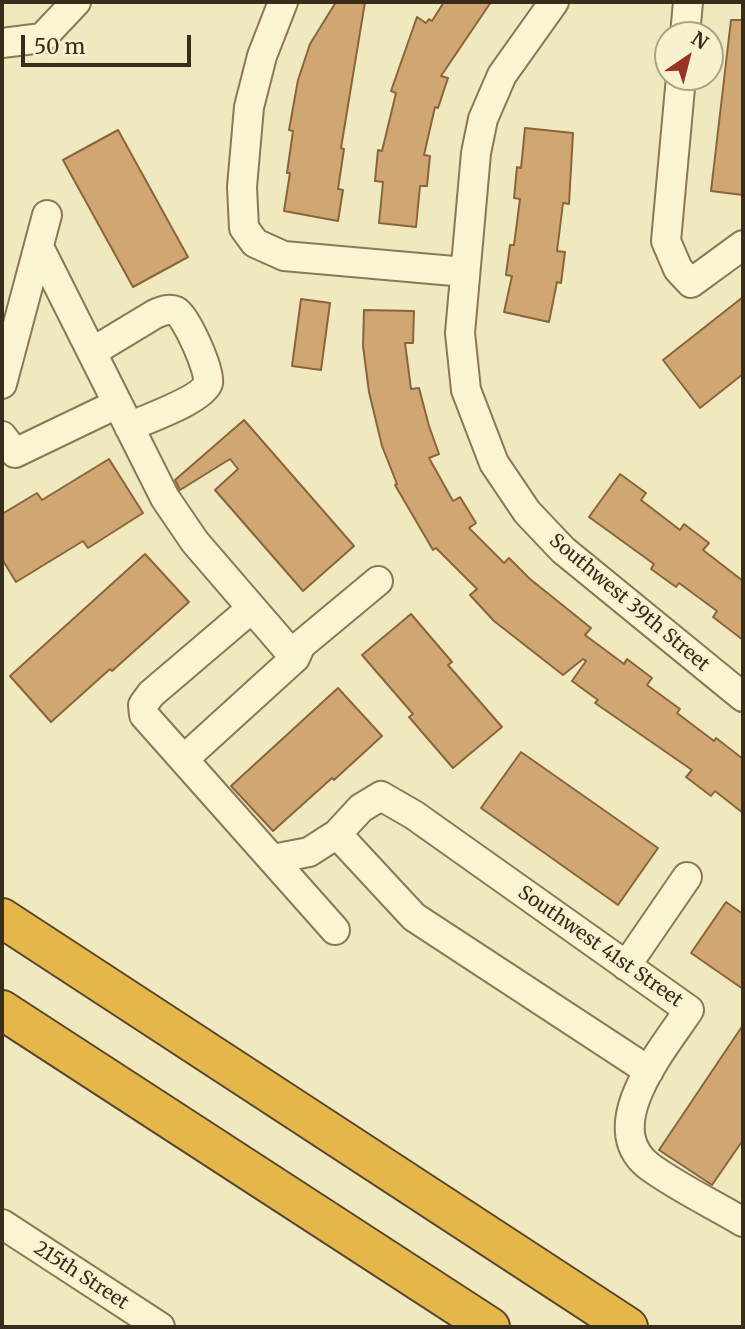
<!DOCTYPE html>
<html>
<head>
<meta charset="utf-8">
<style>
  body { margin:0 }
  #map { position:relative; width:745px; height:1329px; overflow:hidden; background:#f0e8bf; font-family:Merriweather,serif }
  canvas { display:block }
  .frame { position:absolute; inset:0; border:4px solid #382d1c; pointer-events:none }
  .north { position:absolute; left:654px; top:21px; width:70px; height:70px; box-sizing:border-box; background:#f7f1cf; border:2px solid #aba387; border-radius:50%; rotate:35deg; font-size:19px; font-weight:700; line-height:28px; text-align:center; color:#382d1c }
  .north::after { content:''; display:block; margin:auto; width:24px; height:32px; background:#9b3323; clip-path:polygon(50% 0,100% 100%,50% 72%,0 100%) }
  .scale { position:absolute; left:21px; top:35px; width:170px; height:32px; box-sizing:border-box; border:4px solid #382d1c; border-top:0; padding-left:9px; font-size:21px; line-height:24px; white-space:nowrap; color:#382d1c; -webkit-text-stroke:5px #f7f1cf; paint-order:stroke }
</style>
</head>
<body>
<div id="map">
<canvas width="745" height="1329"></canvas>
<div class="frame"></div>
<div class="north">N</div>
<div class="scale">50 m</div>
</div>
<script>
const ctx = document.querySelector('canvas').getContext('2d');
ctx.lineJoin = 'round';
function fillPath(path, color) { ctx.fillStyle = color; ctx.fill(path, 'evenodd'); }
function trace(path, color, width, dash) { ctx.strokeStyle = color; ctx.lineWidth = width; ctx.lineCap = dash ? 'butt' : 'round'; ctx.setLineDash(dash || []); ctx.stroke(path); }
function label(font, color, halo, rows, align = 'center') {
  ctx.font = font + ' Merriweather,serif'; ctx.lineWidth = 5; ctx.setLineDash([]); ctx.textBaseline = 'middle'; ctx.strokeStyle = halo; ctx.fillStyle = color; for (const [text, x, y, turn = 0] of rows) {
    ctx.save(); ctx.translate(x, y); ctx.rotate((+turn || 0) * Math.PI / 180); ctx.textAlign = isNaN(turn) ? turn : align; if (halo) ctx.strokeText(text, 0, 0); ctx.fillText(text, 0, 0); ctx.restore();
  }
}
const building = new Path2D(`
  M336 2H365L341 148 344 149 338 189 343 190 338 221 284 211 290 173H287L293 131 289 130 298 80 310 44Z
  M444 2H491L441 76 448 78 438 108 435 107 424 155 430 156 427 186H420L416 227 379 223 383 182 375 181 378 150 382 151 396 93 391 91 417 17 426 23 429 19 432 21Z
  M731 20H743V195L711 191Z
  M525 128 573 133 569 204 563 203 557 251 565 252 561 283 557 282 549 322 504 312 512 276 506 275 510 245H514L520 199 514 198 517 167 521 168Z
  M118 130 188 257 133 287 63 160Z
  M743 297V374L700 408 663 360Z
  M301 299 330 303 321 370 292 366Z
  M364 310 414 311 413 343H405L411 389 419 388 429 426 439 454 429 458 453 501 460 497 476 523 469 528 504 563 509 558 530 579 591 628 585 635 624 664 627 659 652 678 647 685 680 709 677 713 714 741 716 738 743 759V813L715 791 711 796 686 777 692 770 595 703 598 700 572 681 586 661 583 659 563 675 494 621 470 595 477 589 436 548 433 550 395 485 397 484 382 446 369 392 363 346Z
  M244 420 354 546 303 591 215 490 238 469 230 459 180 490 175 480Z
  M109 459 143 513 88 548 83 541 16 582 2 559V514L37 493 42 500Z
  M620 474 646 493 641 500 680 530 684 524 709 543 703 550 743 581V640L713 617 717 611 679 583 676 587 651 569 654 564 589 517Z
  M145 554 189 602 112 671 110 669 51 722 10 676Z
  M411 614 452 662 448 665 502 727 453 768 409 717 413 714 362 655Z
  M338 688 382 736 334 780 332 778 273 831 231 786Z
  M521 752 658 848 618 905 481 808Z
  M726 902 743 914V989L691 953Z
  M743 1025V1140L712 1185 659 1150Z`);
const minor = new Path2D(`
  M283 2 262 56 249 107 242 187 244 228 255 243 284 256 465 272
  M554 2 502 75 483 119 476 153 460 333 466 390 494 463 527 512 563 550 743 697
  M685 35 688 2
  M2 43 42 38 76 2
  M681 77 666 241 678 269 691 283 743 245
  M39 247 165 498 195 542 295 658
  M92 352 155 314C162 311 169 308 176 311 186 316 211 372 208 383 202 400 146 419 129 427
  M2 384 47 215
  M2 436 15 453 117 404
  M252 608 151 694 143 705 144 715 335 930
  M184 759 295 658 301 645 378 581
  M337 834 414 917 649 1071
  M273 859 309 852 337 834 361 808 381 796 414 815 689 1010C664 1048 596 1127 650 1167 679 1188 713 1204 743 1222
  M626 966 687 877
  M2 1224 160 1327`);
const highway = new Path2D(`
  M2 918 628 1327
  M2 1010 490 1327`);
const streetNames = [
  ["Southwest 39th Street",629,603,40],
  ["Southwest 41st Street",600,947,35],
  ["215th Street",81,1276,33]
];
fillPath(building, '#d0a772');
trace(building, '#8a653b', 2);
trace(minor, '#897956', 32);
trace(highway, '#57462b', 42);
trace(minor, '#faf4d2', 28);
trace(highway, '#e5b74a', 38);
label('19px', '#382d1c', '#f7f1cf', streetNames);
</script>
</body>
</html>
